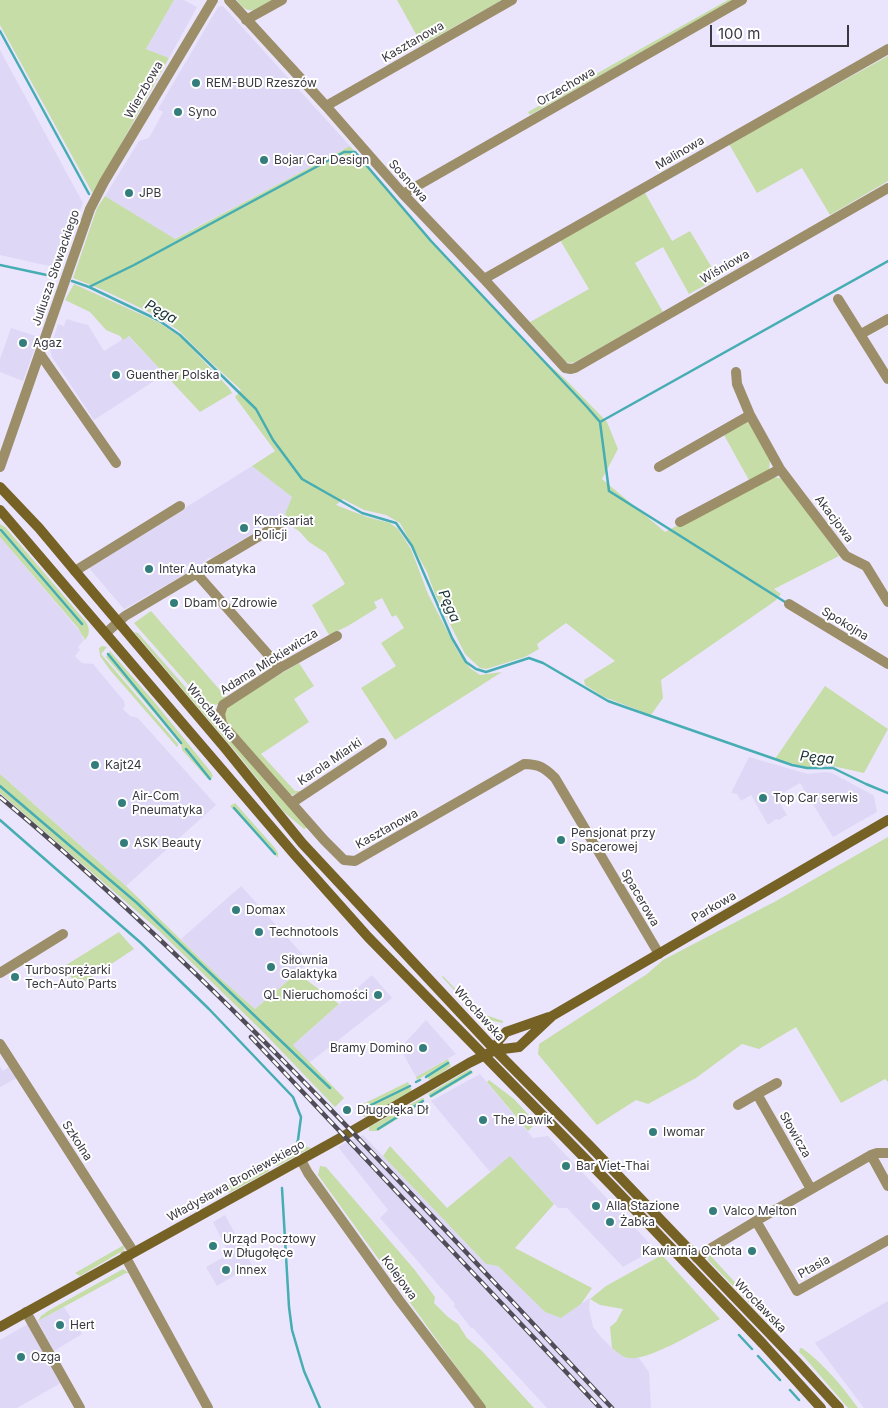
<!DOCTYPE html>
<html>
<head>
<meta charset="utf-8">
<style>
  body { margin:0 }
  #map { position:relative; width:888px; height:1408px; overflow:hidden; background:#eae5fd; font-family:Inter,sans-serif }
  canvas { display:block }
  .scale { position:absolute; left:710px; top:25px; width:139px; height:22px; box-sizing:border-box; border:2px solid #393740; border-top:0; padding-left:6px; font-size:15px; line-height:18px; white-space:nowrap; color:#393740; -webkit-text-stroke:4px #fff; paint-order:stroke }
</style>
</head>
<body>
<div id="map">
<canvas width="888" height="1408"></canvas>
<div class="scale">100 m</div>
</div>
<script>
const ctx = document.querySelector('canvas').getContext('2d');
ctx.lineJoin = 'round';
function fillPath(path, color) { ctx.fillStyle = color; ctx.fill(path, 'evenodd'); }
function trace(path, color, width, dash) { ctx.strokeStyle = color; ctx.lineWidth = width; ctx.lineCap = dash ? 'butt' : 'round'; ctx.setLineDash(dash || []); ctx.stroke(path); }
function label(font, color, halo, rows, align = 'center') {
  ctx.font = font + ' Inter,sans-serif'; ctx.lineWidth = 4; ctx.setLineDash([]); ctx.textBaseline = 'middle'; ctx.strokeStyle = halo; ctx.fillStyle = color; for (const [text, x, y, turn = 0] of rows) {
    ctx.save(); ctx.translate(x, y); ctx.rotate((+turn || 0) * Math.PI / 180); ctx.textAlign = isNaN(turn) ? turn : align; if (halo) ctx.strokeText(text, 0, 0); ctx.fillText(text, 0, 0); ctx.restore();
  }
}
const built = new Path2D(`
  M174 0H184L197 7 169 58 146 49Z
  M223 6 350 146 174 239 105 196 139 141 149 138 163 112 158 109 218 7Z
  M0 50 83 203 58 268 0 255Z
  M66 319 88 325 104 351 128 336 165 374 94 420 52 357 50 349 58 324 64 326Z
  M11 328 39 337 23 381 0 372V359Z
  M252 466 292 497 285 514 212 558H208L205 562 195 568 190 565 185 567 186 574 124 609 89 568Z
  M0 537 82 634V637L84 640 78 647 80 650 75 656 82 663 93 664 124 701 125 706 123 709 130 716 138 718 216 805 126 886 0 774Z
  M749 757 808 774 825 772 832 773 871 794 874 796 877 812 833 837 800 783 776 797 787 815 779 820 776 819 768 825 751 795 741 801 737 794 731 793Z
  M241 886 305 957 308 963 255 1009 220 978 181 939Z
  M372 975 392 998 309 1063 293 1045Z
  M426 1020 456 1054 416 1077 400 1048Z
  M0 1066 3 1071 10 1066 17 1078 0 1087Z
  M480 1074 533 1138 548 1136 655 1249 623 1267 567 1208H558L510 1157 490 1172 431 1101Z
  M363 1135 486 1264 498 1266 545 1312 561 1317 590 1298 589 1308 593 1327 601 1337 612 1348 626 1358H639L649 1372 651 1408H547L473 1328H471L454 1306 455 1304 380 1218 388 1210 338 1147 347 1142Z
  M225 1215 252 1265 217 1286 206 1267 229 1254 213 1222Z
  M888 1301V1408H864L815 1343Z
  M64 1307 71 1318 73 1317 82 1334 54 1351 38 1321Z
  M28 1324 61 1383 17 1408H0V1340Z`);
const green = new Path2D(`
  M0 0H174L146 49 169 58 93 194 0 25Z
  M237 0H272C257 9 249 18 237 0Z
  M397 0H502L422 45Z
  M728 0H734L530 115 528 112Z
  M888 56V181L830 215 802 168 757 193 729 144Z
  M350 146 461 274 498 312 526 344 565 379 607 422 618 449 602 479 665 532 752 486 774 477 784 479 839 556 774 589 781 594 775 601 661 680 663 698 651 715 604 697 585 685 584 680 615 661 566 623 537 644 539 649 525 657 486 669 480 668 465 654 435 594 427 572 400 523 386 515 364 510 343 499 336 505 367 517 390 523 398 529 411 549 428 594 458 652 470 668 480 675 502 672 395 740 361 688 396 666 381 643 404 628 396 615 392 617 382 598 374 602 377 608 348 626 329 635 312 605 345 584 326 553 309 542 299 531 294 528 285 514 292 497 252 466 275 451 235 397 241 390 203 355 178 330 155 315 103 290 73 278 97 208 105 196 175 239Z
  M644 191 672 241 690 231 718 278 689 294 663 247 635 263 663 312 575 362 571 363 566 362 530 322 589 289 560 240Z
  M74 284 158 322 182 338 229 388 232 393 200 412 129 336 123 340 120 336 106 330 90 312 65 300Z
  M748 421 770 460 769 470 750 482 724 435Z
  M0 524 5 527 86 622C90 629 90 634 85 640L78 628 0 537Z
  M151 611 226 697 220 704 207 706 134 623Z
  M134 632 138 633 308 827 304 829 284 812 235 751Z
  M102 646 107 647 101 654 178 744V746L177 747 110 670 100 656 99 648Z
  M110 651 156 704 211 772 213 776 211 779H208L182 750 181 744 106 657Z
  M299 663 314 686 294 699 309 722 261 754 295 791H303L292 795 289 794 226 723 223 711 227 706Z
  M825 686 888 729 864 773 828 765 809 768 775 759Z
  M0 774 126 886 220 978 255 1009 297 973 339 1004 293 1045 344 1098 335 1107 264 1033 156 928 0 793Z
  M235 803 275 848 278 853V858L230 806Z
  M888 837V1082L885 1079 841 1103 796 1027 759 1049 742 1044 696 1078 648 1104 636 1100 597 1125 538 1054 539 1044 647 974 663 960 776 901Z
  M119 932 134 949 78 986 63 967Z
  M443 976 477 1012 503 1021V1023L480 1018 442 977Z
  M448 1059 451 1066 431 1081 425 1075 417 1080 416 1077Z
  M470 1069 473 1073 431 1098 428 1094Z
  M489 1080 514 1099 536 1123 528 1131 487 1082Z
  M408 1082 412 1091 365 1117 355 1108Z
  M422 1098H424L423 1103 378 1131H369V1127Z
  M300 1144 311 1148 277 1166 271 1161 292 1147 297 1148Z
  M390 1146 447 1208 510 1156 554 1204 515 1248 592 1288 581 1304 561 1318 545 1312 498 1266 486 1264 383 1156Z
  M266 1164 269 1171 229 1193 226 1187Z
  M320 1166 326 1167 414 1269 435 1297 434 1303 448 1317 458 1324 467 1338 482 1351 534 1408H486L318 1175Z
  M124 1245V1250L80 1276 75 1273Z
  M709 1254 766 1316 765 1317 762 1316 708 1260Z
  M662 1255 720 1319C700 1329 648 1362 628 1358 622 1357 616 1351 612 1348L610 1327 616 1322 623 1309 600 1305 590 1299 606 1286Z
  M123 1269 129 1273H126L38 1321 41 1316 48 1311Z
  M800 1348H802C824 1364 842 1386 858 1408H848L804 1357 799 1352Z`);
const stream = new Path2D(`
  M0 31 89 194
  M0 265 56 277
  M72 281 89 287 158 320 180 335 256 409 273 440 302 479 362 513 396 523 412 546 452 638 466 662 476 669 486 672 529 658 543 663 608 701 622 706 792 765 807 768H833L866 784 888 793
  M89 287 134 265 344 152H355L431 241 587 407 600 422 609 491 785 602
  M600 422 888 261
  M1 530 82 624
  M108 654 181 743
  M186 749 210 779
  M0 786 137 903 330 1088
  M234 808 275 854
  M0 820 141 943 209 1009 293 1097 301 1117 298 1140 295 1149
  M426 1077 448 1063
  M416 1082 420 1080
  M431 1096 471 1072
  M369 1106 410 1086
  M378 1129 423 1101
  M282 1188 289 1307 292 1330 304 1371 320 1408
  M739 1335 752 1349
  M758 1356 780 1380
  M790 1390 799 1400`);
const street = new Path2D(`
  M229 0 326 106 403 194 484 279 565 368 571 369 575 368 888 188
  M246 20 282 0
  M326 106 512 0
  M403 194 742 0
  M484 279 888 49
  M838 299 888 379
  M861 334 888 319
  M40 354 116 463
  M736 372 737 384 750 415
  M0 467 90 209 104 182 213 0
  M659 467 750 415 780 469
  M680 522 780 469 846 556 866 566 888 602
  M75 571 180 506
  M197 574 280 668
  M789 604 888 664
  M106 633 125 616 283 522
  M337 636 280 668 223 705 220 714 222 724 324 840 344 860 355 861 524 764C539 764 545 768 555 778L659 954
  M293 802 382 743
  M0 973 63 934
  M0 1044 133 1251
  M777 1083 757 1094 811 1189
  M738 1105 757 1094
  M871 1155 888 1186
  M301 1160 308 1173 399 1300 481 1408
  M756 1221 797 1291 888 1240
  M125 1256 208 1408
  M697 1258 708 1250 756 1221 871 1155 877 1153H888
  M26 1312 80 1408`);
const secondary = new Path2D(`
  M0 487 39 528 75 571 225 748 302 843 495 1050 590 1146 796 1361 839 1408
  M0 510 295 855 368 937 616 1190 763 1344 821 1408
  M495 1050 499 1040 506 1032 549 1017
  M0 1327 340 1138 469 1063 495 1050 519 1047 552 1016 888 820`);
const rail = new Path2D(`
  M0 797C222 982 414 1198 612 1408
  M251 1037 600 1408`);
const markers = [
  [196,83,5,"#347d7d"],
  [178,112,5,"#347d7d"],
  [264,160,5,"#347d7d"],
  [129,193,5,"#347d7d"],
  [23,343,5,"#347d7d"],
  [116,375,5,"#347d7d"],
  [244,528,5,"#347d7d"],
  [149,569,5,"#347d7d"],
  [174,603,5,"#347d7d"],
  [95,765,5,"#347d7d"],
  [763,798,5,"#347d7d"],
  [122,803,5,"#347d7d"],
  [561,840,5,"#347d7d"],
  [124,843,5,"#347d7d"],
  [236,910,5,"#347d7d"],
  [259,932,5,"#347d7d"],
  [271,967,5,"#347d7d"],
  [15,977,5,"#347d7d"],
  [378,995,5,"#347d7d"],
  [423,1048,5,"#347d7d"],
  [347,1110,5,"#347d7d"],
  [483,1120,5,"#347d7d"],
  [653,1132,5,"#347d7d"],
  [566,1166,5,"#347d7d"],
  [596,1206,5,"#347d7d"],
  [713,1211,5,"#347d7d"],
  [610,1222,5,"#347d7d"],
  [213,1246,5,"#347d7d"],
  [752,1251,5,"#347d7d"],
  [226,1270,5,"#347d7d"],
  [60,1325,5,"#347d7d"],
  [21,1357,5,"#347d7d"]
];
const streetNames = [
  ["Kasztanowa",413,42,-30],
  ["Orzechowa",566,87,-30],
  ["Wierzbowa",144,90,-60],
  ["Malinowa",680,153,-30],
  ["Sosnowa",408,181,48],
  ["Wiśniowa",725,267,-30],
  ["Juliusza Słowackiego",56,268,-71],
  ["Akacjowa",834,519,53],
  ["Spokojna",845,624,31],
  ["Adama Mickiewicza",269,662,-32],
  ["Wrocławska",211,712,50],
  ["Karola Miarki",330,762,-34],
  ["Kasztanowa",387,829,-29],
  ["Spacerowa",640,898,60],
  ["Parkowa",714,907,-30],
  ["Wrocławska",479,1014,48],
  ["Słowicza",795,1135,60],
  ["Szkolna",77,1141,57],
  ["Władysława Broniewskiego",236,1181,-29],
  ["Ptasia",814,1267,-29],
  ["Kolejowa",399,1278,54],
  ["Wrocławska",760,1306,46]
];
const poiNames = [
  ["REM-BUD Rzeszów",206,83],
  ["Syno",188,112],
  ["Bojar Car Design",274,160],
  ["JPB",139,193],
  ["Agaz",33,343],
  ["Guenther Polska",126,375],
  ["Komisariat",254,521],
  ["Policji",254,535],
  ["Inter Automatyka",159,569],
  ["Dbam o Zdrowie",184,603],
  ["Kajt24",105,765],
  ["Air-Com",132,796],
  ["Pneumatyka",132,810],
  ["Top Car serwis",773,798],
  ["Pensjonat przy",571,833],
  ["Spacerowej",571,847],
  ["ASK Beauty",134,843],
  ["Domax",246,910],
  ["Technotools",269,932],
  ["Siłownia",281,960],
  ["Galaktyka",281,974],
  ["Turbosprężarki",25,970],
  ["Tech-Auto Parts",25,984],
  ["QL Nieruchomości",368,995,"right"],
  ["Bramy Domino",413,1048,"right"],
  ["Długołęka Dł",357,1110],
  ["The Dawik",493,1120],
  ["Iwomar",663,1132],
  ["Bar Viet-Thai",576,1166],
  ["Alla Stazione",606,1206],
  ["Valco Melton",723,1211],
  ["Żabka",620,1222],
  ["Urząd Pocztowy",223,1239],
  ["w Długołęce",223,1253],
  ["Kawiarnia Ochota",742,1251,"right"],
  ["Innex",236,1270],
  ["Hert",70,1325],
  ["Ozga",31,1357]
];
const waterNames = [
  ["Pęga",161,312,29],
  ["Pęga",449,606,66],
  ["Pęga",817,758,6]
];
fillPath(built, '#ded8f6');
fillPath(green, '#c6dda7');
trace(stream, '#46adb2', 2.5);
trace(street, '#9b8e68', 10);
trace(secondary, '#766225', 10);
trace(rail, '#504d58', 4.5);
trace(rail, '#fff', 2.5, [8]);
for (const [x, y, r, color] of markers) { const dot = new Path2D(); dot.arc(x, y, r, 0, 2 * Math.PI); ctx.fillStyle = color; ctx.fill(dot); trace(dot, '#fff', 2); }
label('12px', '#393740', '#fff', streetNames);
label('12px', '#393740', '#fff', poiNames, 'left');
label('italic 14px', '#172f30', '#fff', waterNames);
</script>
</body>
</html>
